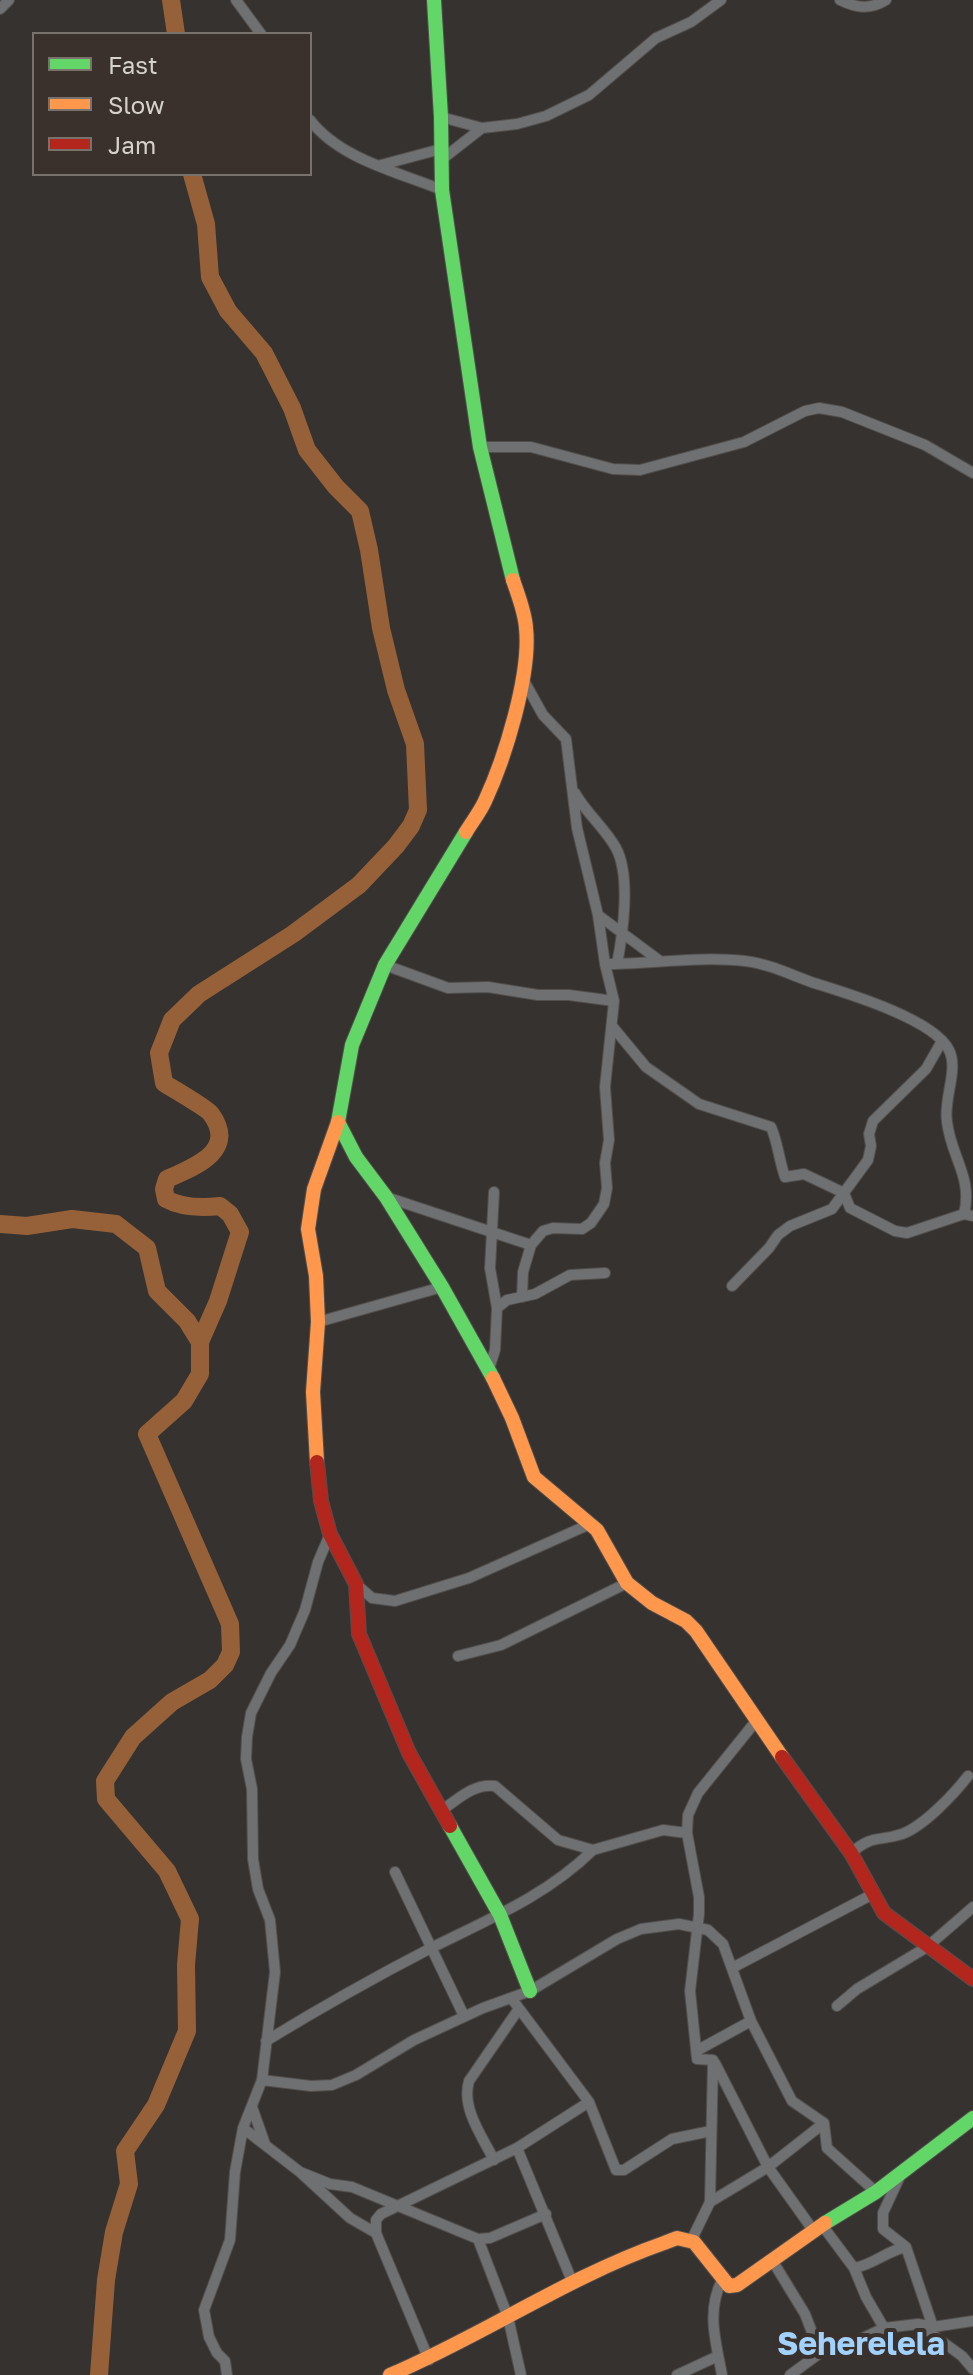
<!DOCTYPE html>
<html>
<head>
<meta charset="utf-8">
<style>
  body { margin:0 }
  #map { position:relative; width:973px; height:2375px; overflow:hidden; background:#363230; font-family:"Golos Text",sans-serif }
  canvas { display:block }
  .legend { position:absolute; left:32px; top:32px; width:280px; height:144px; box-sizing:border-box; background:#3a312c; border:2px solid #78716c; margin:0; padding:10px 14px; list-style:none; font-size:24px; color:#d6d1cd }
  .legend li { display:flex; align-items:center; gap:16px; height:40px }
  .legend b { width:40px; border:2px solid #78716c }
</style>
</head>
<body>
<div id="map">
<canvas width="973" height="2375"></canvas>
<ul class="legend">
<li><b style="height:10px;background:#63d668"></b>Fast</li>
<li><b style="height:10px;background:#ff974d"></b>Slow</li>
<li><b style="height:10px;background:#b3261e"></b>Jam</li>
</ul>
</div>
<script>
const ctx = document.querySelector('canvas').getContext('2d');
ctx.lineJoin = 'round';
function trace(path, color, width, dash) { ctx.strokeStyle = color; ctx.lineWidth = width; ctx.lineCap = dash ? 'butt' : 'round'; ctx.setLineDash(dash || []); ctx.stroke(path); }
function label(font, color, halo, rows, align = 'center') {
  ctx.font = font + ' "Golos Text",sans-serif'; ctx.lineWidth = 8; ctx.setLineDash([]); ctx.textBaseline = 'middle'; ctx.strokeStyle = halo; ctx.fillStyle = color; for (const [text, x, y, turn = 0] of rows) {
    ctx.save(); ctx.translate(x, y); ctx.rotate((+turn || 0) * Math.PI / 180); ctx.textAlign = isNaN(turn) ? turn : align; if (halo) ctx.strokeText(text, 0, 0); ctx.fillText(text, 0, 0); ctx.restore();
  }
}
const river = new Path2D(`
  M171 0 176 34
  M192 174 206 224 210 277 228 311 264 353 292 408 307 450 336 487 360 511 369 550 381 628 396 690 415 744 418 810 411 826 396 846 359 885 293 934 199 994 172 1020 159 1053 164 1083C173 1089 207 1108 211 1114 238 1151 194 1167 167 1179L164 1189 166 1199C182 1208 202 1208 220 1206L230 1214 240 1232 218 1301 200 1342
  M0 1224 27 1226 72 1219 116 1224 147 1248 157 1291 187 1321 200 1342V1374L184 1401 147 1434 230 1624 231 1652 225 1665 210 1680 172 1702 133 1737 105 1781 106 1799 167 1871 190 1919 186 1965 187 2031 156 2105 125 2151 129 2184 114 2232 106 2280 99 2375`);
const street = new Path2D(`
  M236 0 261 34
  M840 0C856 8 870 10 886 0
  M0 9 9 0
  M441 117 482 128 517 124 546 116 589 95 656 38 691 22 721 0
  M310 120C340 159 398 172 442 190
  M441 160 482 128
  M381 165 441 149
  M480 447H531L613 469 640 470 744 442 805 411 819 408 842 412 925 445 973 473
  M575 793C586 813 605 828 616 848 631 876 623 933 617 964
  M598 915 660 961
  M605 964C651 964 698 956 745 961 770 964 791 975 814 983 846 993 934 1019 949 1050 959 1070 943 1099 947 1122 951 1157 973 1177 964 1214L973 1216
  M385 965 448 988 488 987 538 995H569L614 1001
  M612 1026 646 1067 699 1104 771 1127C778 1143 779 1160 785 1177L804 1174 844 1193 850 1208 895 1231 907 1233 964 1214
  M494 1192 490 1268 497 1308
  M386 1197 531 1245
  M732 1286 769 1248 778 1235 790 1226 832 1209 868 1160 871 1146 869 1134 873 1121 926 1069 942 1041
  M522 1297 523 1272 531 1245 543 1231 553 1228 582 1229 591 1223 604 1204 607 1188 605 1163 609 1140 605 1087 614 1001 605 964 598 915 577 828 566 739 543 715 523 679
  M318 1322 442 1287
  M489 1369 495 1350 497 1308 507 1300 535 1294 570 1275 605 1273
  M356 1584 372 1598 395 1601 469 1578 590 1524
  M458 1656 501 1645 627 1583
  M441 1811C458 1799 474 1783 495 1786L558 1840 593 1850 663 1830 687 1833
  M851 1853C873 1834 878 1842 902 1834 924 1826 954 1794 968 1776
  M395 1872 464 2016
  M732 1968 873 1894
  M512 1999 589 2102 616 2170H624L672 2139 711 2131
  M837 2006 857 1989 927 1947 973 1907
  M266 2041C320 2008 375 1977 431 1948 489 1919 546 1896 593 1850
  M698 2050 751 2021
  M715 2063 768 2167 813 2230
  M262 2080 311 2086 332 2085 356 2075 414 2040 483 2008 530 1991 617 1939 641 1929 679 1924 708 1930 723 1944 751 2021 792 2101 824 2123 827 2148 876 2192
  M252 2107 265 2144
  M243 2128 300 2172 350 2218 376 2233 429 2360
  M517 2148 572 2281
  M494 2160C482 2136 461 2108 469 2081L518 2010
  M300 2172 330 2184 352 2187 478 2239 508 2317 521 2375
  M901 2174 883 2213V2229L906 2247 933 2327
  M710 2202 768 2167 824 2123
  M822 2225 854 2268 866 2297 884 2328
  M376 2233V2220L381 2214 517 2148 589 2102
  M478 2239 490 2238 546 2214
  M692 2239 710 2202 713 2060 697 2059 690 1991 699 1914V1897L687 1833 688 1815 698 1793 756 1721
  M772 2260 805 2314 820 2353
  M854 2268C873 2265 886 2251 906 2247
  M922 2327 962 2356 973 2369
  M227 2375 225 2361 217 2353 209 2337 204 2310 230 2240 235 2172 243 2128 262 2080 275 1972 270 1920 258 1889 253 1859 252 1789 246 1759 247 1737 251 1713 271 1673 290 1645 305 1610 318 1562 330 1534
  M677 2375 718 2356
  M722 2375C716 2342 706 2312 722 2280
  M790 2375 820 2353 838 2350 884 2328 918 2324 933 2327 973 2321`);
const fast = new Path2D(`
  M434 0 441 117 442 190 480 447 513 580
  M466 832 385 965 352 1045 338 1122 356 1157 386 1197 442 1287 493 1378
  M450 1826 500 1915 530 1991
  M825 2223 876 2192 973 2118`);
const slow = new Path2D(`
  M466 832C472 822 480 812 485 801 505 758 531 674 526 628 525 612 518 595 513 580
  M493 1378 512 1418 534 1477 597 1530 627 1583 652 1603 686 1621 696 1631 782 1757
  M317 1462 313 1392 318 1322 316 1276 308 1229 314 1189 338 1122
  M390 2375C484 2335 567 2277 664 2243L677 2238 694 2242 729 2286 737 2285 825 2223`);
const jam = new Path2D(`
  M317 1462 321 1501 330 1534 356 1584 359 1634 409 1753 450 1826
  M782 1757 851 1853 884 1913 973 1979`);
const quarterNames = [
  ["Seherelela",861,2345]
];
trace(river, '#966138', 18);
trace(street, '#524f4d', 12);
trace(fast, '#524f4d', 16);
trace(slow, '#524f4d', 16);
trace(jam, '#524f4d', 16);
trace(street, '#6f7071', 10);
trace(fast, '#63d668', 14);
trace(slow, '#ff974d', 14);
trace(jam, '#b3261e', 14);
label('bold 32px', '#a1d1fd', '#3a312c', quarterNames);
</script>
</body>
</html>
